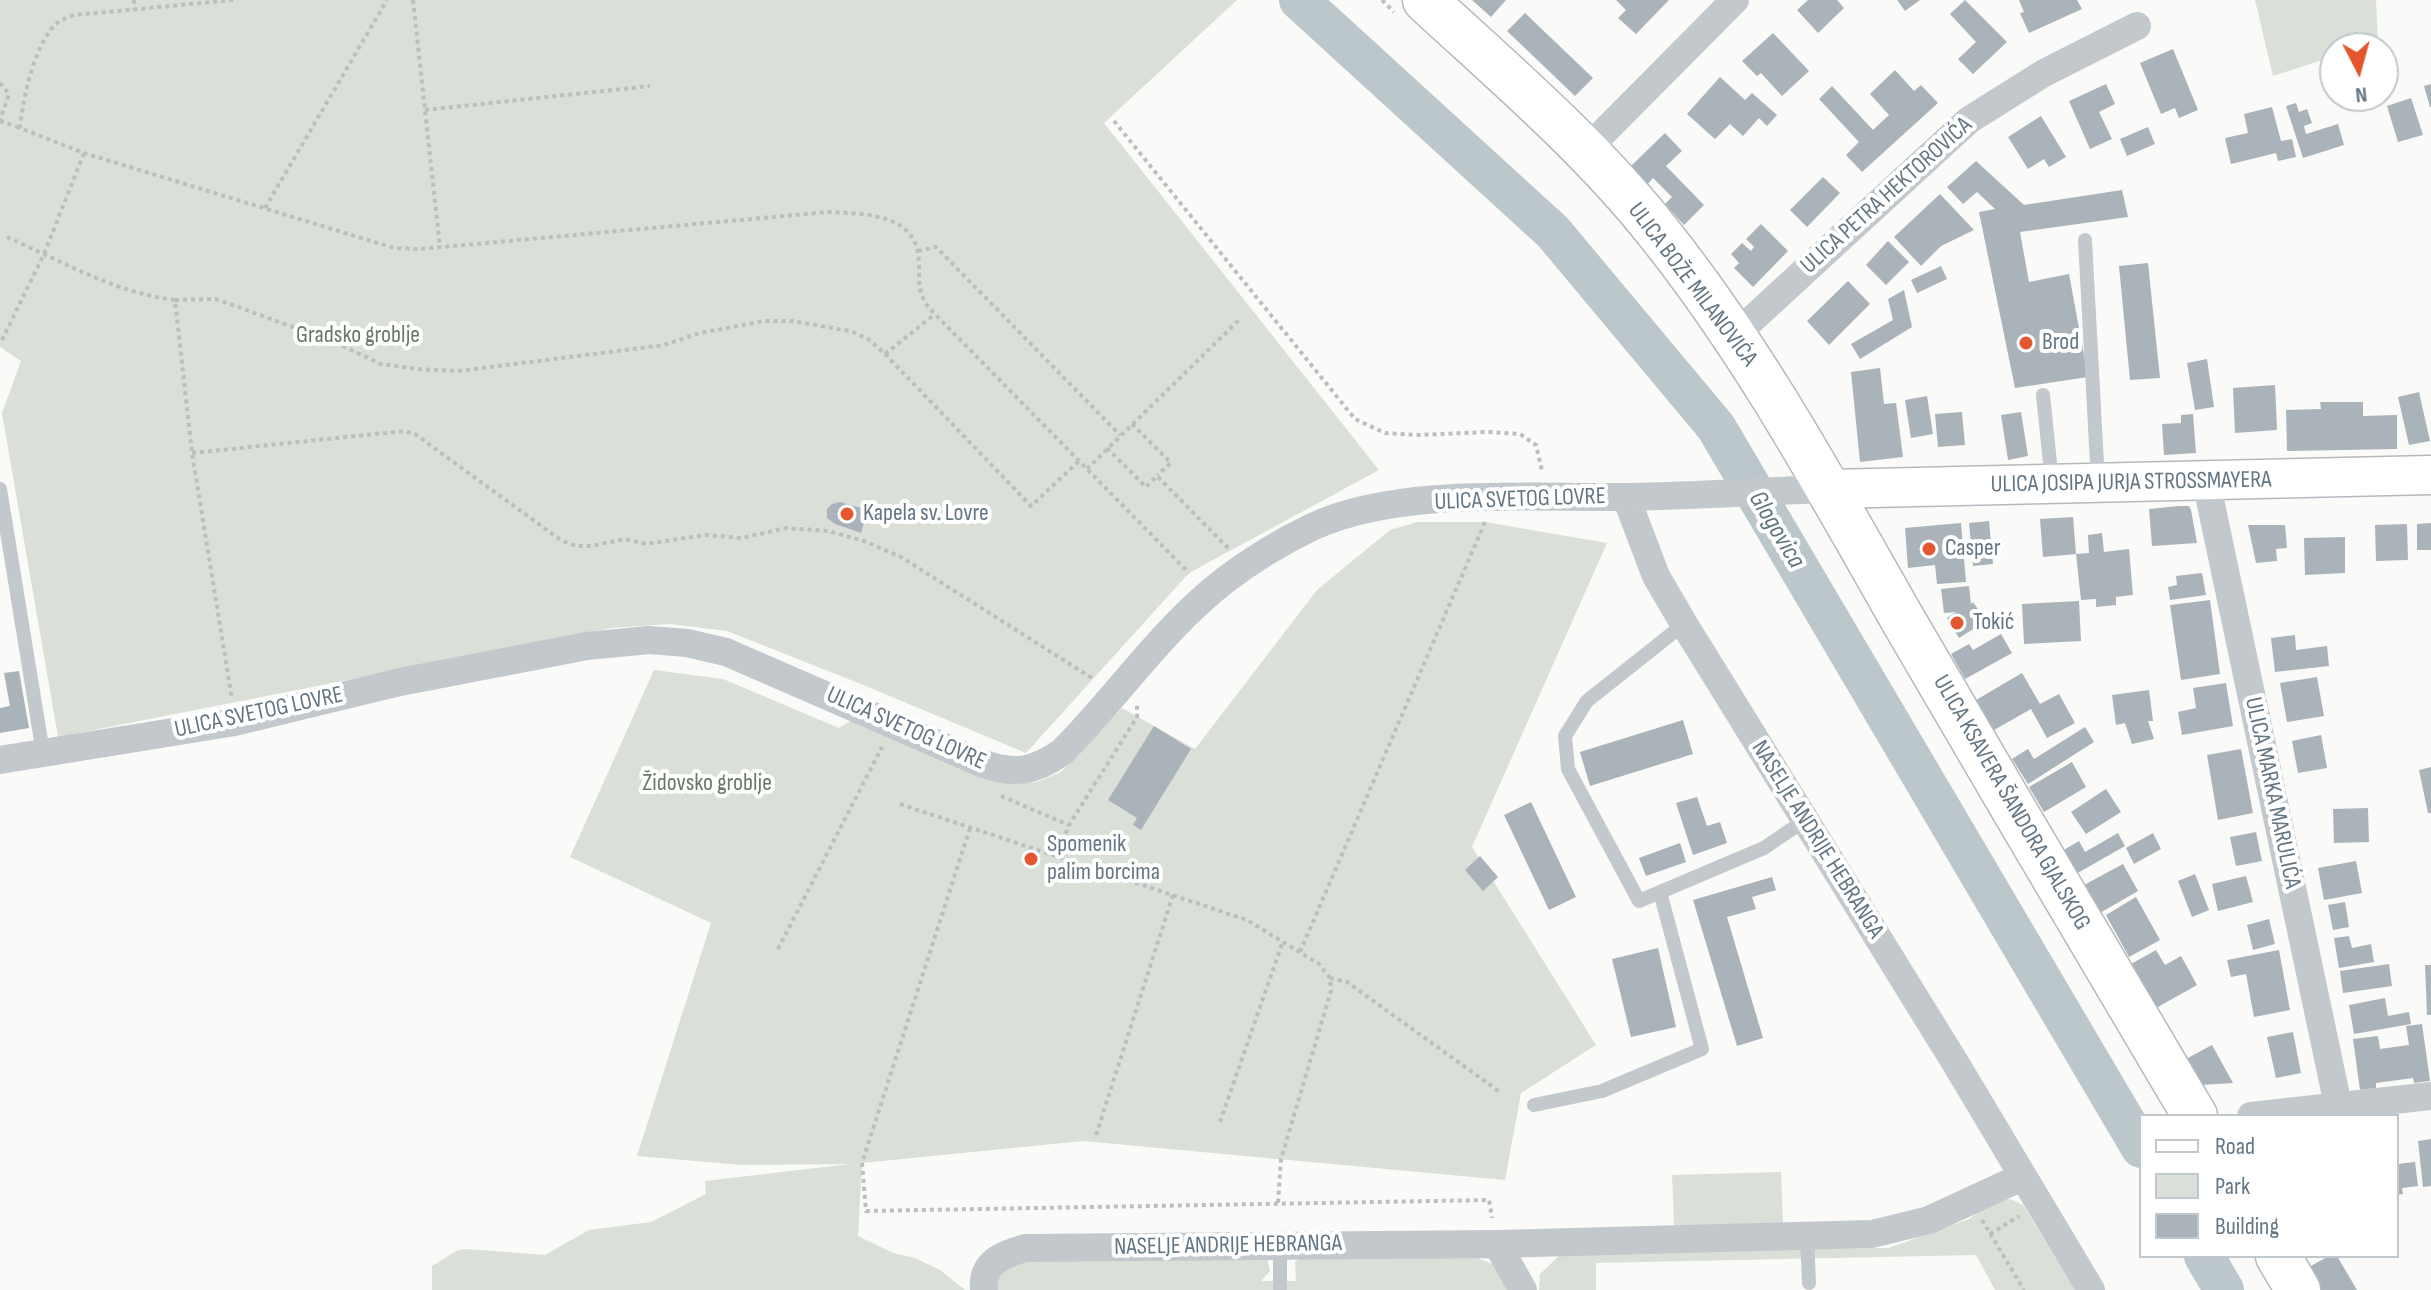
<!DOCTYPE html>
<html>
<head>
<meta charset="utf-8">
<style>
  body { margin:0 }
  #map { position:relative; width:2431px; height:1290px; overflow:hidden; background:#fafaf8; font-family:"Sofia Sans Condensed",sans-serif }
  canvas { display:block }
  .legend { position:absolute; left:2139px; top:1114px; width:260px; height:144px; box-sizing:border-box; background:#fff; border:2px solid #c1c8cd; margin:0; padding:10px 14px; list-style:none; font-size:24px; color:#657683 }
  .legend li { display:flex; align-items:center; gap:16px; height:40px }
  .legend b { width:40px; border:2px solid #c1c8cd }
  .north { position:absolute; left:2319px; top:32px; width:80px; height:80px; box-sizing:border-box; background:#fff; border:2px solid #c1c8cd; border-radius:50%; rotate:174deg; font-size:22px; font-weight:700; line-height:32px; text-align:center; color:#657683 }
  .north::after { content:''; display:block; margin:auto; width:28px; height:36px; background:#e4572e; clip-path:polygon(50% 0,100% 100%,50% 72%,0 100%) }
</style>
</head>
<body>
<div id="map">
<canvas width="2431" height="1290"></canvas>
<ul class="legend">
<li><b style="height:10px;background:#fff"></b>Road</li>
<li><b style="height:22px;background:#dadfd7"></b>Park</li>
<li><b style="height:22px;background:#aab3b9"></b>Building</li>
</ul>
<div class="north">N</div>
</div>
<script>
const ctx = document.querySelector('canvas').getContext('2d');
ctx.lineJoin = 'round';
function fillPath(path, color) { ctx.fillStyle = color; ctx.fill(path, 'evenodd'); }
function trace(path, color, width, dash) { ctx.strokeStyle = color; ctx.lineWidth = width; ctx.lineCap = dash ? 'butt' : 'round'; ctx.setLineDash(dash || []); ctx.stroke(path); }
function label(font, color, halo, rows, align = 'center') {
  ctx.font = font + ' "Sofia Sans Condensed",sans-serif'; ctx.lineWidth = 8; ctx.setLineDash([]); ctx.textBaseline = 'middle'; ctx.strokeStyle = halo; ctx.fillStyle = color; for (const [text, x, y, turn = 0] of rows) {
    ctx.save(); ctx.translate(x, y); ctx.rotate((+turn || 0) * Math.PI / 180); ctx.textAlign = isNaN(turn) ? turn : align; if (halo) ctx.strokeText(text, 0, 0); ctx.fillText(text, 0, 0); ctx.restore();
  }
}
const green = new Path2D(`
  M0 0H1237L1104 123 1379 470 1189 573 1026 753 861 684 727 631 670 624 612 628 58 737 2 413 21 361 0 347Z
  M2255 0H2376L2378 41 2358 48H2335V56L2273 76Z
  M1417 522H1485L1607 543 1472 847 1596 1045 1521 1093 1505 1180 1083 1141 862 1163 858 1236 893 1253 915 1258 940 1270 965 1290H432V1266L458 1250 467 1249 545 1255 589 1230 651 1222 706 1194 705 1181 850 1164 742 1165 637 1156 711 923 570 857 654 670 723 679 839 728 852 720 1012 784 1037 782 1061 772 1122 708 1195 749 1317 590 1390 530Z
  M1781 1172 1783 1224 1674 1227 1672 1175Z
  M2010 1199 2023 1205 2075 1290H1995L1976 1255 1596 1263V1290H1539L1540 1274 1560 1255 1601 1250 1889 1248 1969 1219 1994 1201Z
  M1468 1254 1495 1265 1510 1290H995C997 1275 1004 1268 1017 1261L1267 1258 1270 1271 1261 1281H1296L1295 1262 1300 1258Z`);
const river = new Path2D(`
  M1299 0 1553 232 1716 427 2141 1148
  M2204 1256 2224 1290`);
const building = new Path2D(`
  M1472 0H1506L1491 17Z
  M1616 0H1669L1636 34 1618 18 1626 10Z
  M1808 0H1837L1844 8 1818 33 1797 10Z
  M1897 0H1920L1905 11Z
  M1965 0 2007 42 1973 74 1958 59 1976 42 1950 14Z
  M2019 0H2077L2082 9 2029 33 2020 13 2024 12Z
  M1525 13 1593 78 1575 96 1507 31Z
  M1773 33 1809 71 1782 96 1761 73 1757 76 1742 61Z
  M2173 49 2198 110 2179 118 2175 108 2161 114 2140 63Z
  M1895 70 1914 91 1921 85 1938 103 1862 172 1846 155 1859 142 1819 99 1832 86 1873 130 1889 115 1870 94Z
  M1720 77 1745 100 1752 93 1777 115 1767 126 1759 118 1743 136 1730 124 1715 139 1687 114Z
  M2106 84 2115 104 2099 112 2112 139 2090 149 2069 101Z
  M2431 84V107H2430L2424 86Z
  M2411 98 2423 135 2398 142 2387 106Z
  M2296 103 2299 112 2307 109 2312 123 2304 126 2306 134 2338 124 2344 145 2303 158 2286 106Z
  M2272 107 2281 141 2292 139 2296 157 2278 161 2276 153 2231 164 2225 138 2248 133 2244 114Z
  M2041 116 2066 157 2049 167 2044 159 2028 169 2008 137Z
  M2148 127 2155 144 2127 156 2120 139Z
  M1665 133 1682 151 1666 166 1704 205 1684 225 1665 204 1672 197 1653 178 1647 185 1630 167Z
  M1976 161 2024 205 2122 190 2128 217 2020 232 2029 282 2069 274 2088 377 2015 388 1979 212 1995 209 1977 192 1963 204 1947 187Z
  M1823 177 1840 193 1807 227 1790 210Z
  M1940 194 1974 230 1941 246 1921 266 1894 237Z
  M1761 224 1788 251 1753 287 1734 268 1739 263 1731 254 1742 243 1751 251 1754 247 1746 239Z
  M1888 241 1909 262 1886 285 1866 265Z
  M2148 263 2160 378 2130 380 2119 266Z
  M1941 266 1947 279 1917 293 1911 280Z
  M1848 281 1870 304 1829 345 1807 321Z
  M1904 290 1912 327 1860 359 1851 344 1893 320 1888 299Z
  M2207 359 2214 407 2195 410 2187 363Z
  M1880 368 1884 404 1896 403 1903 457 1860 462 1851 372Z
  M2275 385 2277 430 2235 433 2233 388Z
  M2419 392 2430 441 2409 445 2398 397Z
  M1927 396 1933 434 1911 438 1905 400Z
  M2320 402H2363V416L2397 415V449L2287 451 2286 410 2321 409Z
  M1962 412 1965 445 1938 447 1935 414Z
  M2021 412 2028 456 2008 460 2001 415Z
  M2193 414 2196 453 2164 455 2162 424 2181 423V415Z
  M840 502 868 510 861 533 835 524 827 518V509L832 504Z
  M2179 506H2189L2191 510 2197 543 2152 546 2149 509Z
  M2073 517 2076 554 2043 557 2040 519Z
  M1989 521 1993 564 1973 566 1969 523Z
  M1961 523 1966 582 1937 584 1935 565 1908 568 1905 528Z
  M2431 523V550H2417V524Z
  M2407 524 2408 560 2376 561 2375 525Z
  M2248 525H2285L2287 548 2276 549 2277 561 2256 563Z
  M2102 533 2104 552 2129 549 2133 595 2116 597V605L2096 607V599L2081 600 2076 554 2089 553 2088 535Z
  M2345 537V573L2305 575 2304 538Z
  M2202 573 2206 595 2170 600 2168 587 2177 585 2176 576Z
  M1969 586 1971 604 1973 602 1986 621 1959 638 1947 618 1956 612 1944 613 1941 589Z
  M2210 600 2220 674 2181 680 2170 605Z
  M2079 601 2081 641 2024 644 2022 604Z
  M2001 634 2012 653 1965 679 1951 654 1969 644 1973 650Z
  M2295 635 2296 650 2327 646 2329 666 2275 672 2271 638Z
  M19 671 29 728 0 733V708L10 706 4 673Z
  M2022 673 2040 704 2059 694 2075 723 2047 738 2031 709 1994 730 1976 700Z
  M2317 677 2324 716 2287 722 2280 683Z
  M2226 683 2233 726 2182 735 2178 712 2196 708 2193 688Z
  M2149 690 2153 721H2148L2154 739 2132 744 2125 723 2116 725 2112 695Z
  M1683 720 1693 754 1590 786 1580 752Z
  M1154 726 1191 749 1141 830 1133 825 1137 818 1108 800Z
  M2085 727 2094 742 2028 784 2012 759 2028 749 2034 759Z
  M2321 735 2327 768 2298 773 2292 741Z
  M2241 749 2253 813 2218 820 2207 755Z
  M2072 762 2086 787 2044 812 2029 787Z
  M2431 767V813H2428L2419 770Z
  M2106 789 2121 812 2086 834 2071 812Z
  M1697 797 1707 826 1720 822 1727 843 1693 855 1676 803Z
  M1531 802 1576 897 1549 910 1504 815Z
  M2368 808 2369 842 2334 843 2333 809Z
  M2256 832 2262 861 2236 866 2230 837Z
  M2118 833 2125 846 2076 874 2062 851 2079 841 2085 852Z
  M2153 833 2161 849 2134 864 2126 848Z
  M1680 843 1686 862 1646 876 1639 858Z
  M1480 856 1498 877 1483 891 1465 870Z
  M2356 861 2362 893 2324 900 2318 868Z
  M2123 864 2138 891 2100 913 2084 885Z
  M2195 874 2209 910 2192 917 2178 881Z
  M2246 876 2253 902 2218 911 2212 884Z
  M1772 877 1776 890 1752 897 1756 909 1727 917 1763 1038 1737 1046 1693 900Z
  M2136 897 2160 940 2129 957 2106 915Z
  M2345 902 2349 927 2333 930 2328 905Z
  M2269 919 2275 944 2253 950 2247 925Z
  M2349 936 2352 948 2371 944 2374 962 2339 968 2334 938Z
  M1658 948 1676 1027 1631 1037 1612 959Z
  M2156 950 2165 965 2181 956 2197 985 2156 1008 2131 964Z
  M2279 950 2290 1010 2254 1017 2246 974 2231 977 2227 960Z
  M2389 964 2392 986 2343 993 2340 971Z
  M2425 965H2431V1015H2427Z
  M2385 998 2388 1016 2409 1012 2411 1024 2354 1034 2349 1005Z
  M2422 1024 2430 1081 2414 1083 2413 1078 2376 1083V1088L2360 1090 2353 1039 2378 1036 2380 1049 2409 1045 2406 1026Z
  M2293 1032 2301 1073 2276 1078 2267 1037Z
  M2212 1045 2233 1083 2201 1085 2186 1059Z
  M2431 1139V1186L2423 1187 2418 1141Z
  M2415 1162 2418 1186 2402 1188 2403 1194 2397 1195V1164Z
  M2329 1256H2337L2357 1290H2320L2307 1268Z`);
const path = new Path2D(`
  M134 0V9
  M233 0 74 15C66 18 57 21 52 28 33 52 23 98 20 128L84 153 394 248 420 249 828 212C867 214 920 213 919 266 919 284 918 292 929 308L1189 573
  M413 0 440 247
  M1382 0 1394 12
  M0 83 9 94 0 120
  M425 110 650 86
  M0 121 20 128
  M1114 121 1355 419 1385 433 1419 435 1487 432 1520 434 1536 445 1542 471
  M265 208 387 0
  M7 237C61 261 116 293 175 300L192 453 232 699
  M918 251 936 247 1120 435
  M175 300 216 299 334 342 381 364 417 369 458 371 664 345 700 333 765 321H792L850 331 867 338 885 354 935 314
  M2 340 44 254 84 153
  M885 354 1031 506 1079 461
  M1132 424 1171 463 1157 475
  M1107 448 1146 487 1157 476 1229 549
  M192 453 404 431 415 434 562 541 577 546H591L625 539 646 544 705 535 742 538 786 528 828 531 864 541 901 557 1095 680
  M1087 469 1241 318
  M1001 796 1069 825
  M900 804 1247 920 1319 964 1330 978 1331 991 1281 1159 1278 1203
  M970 828 862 1163 866 1211 1489 1200 1492 1218
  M1057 856 1069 825 1137 717V705
  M778 949 882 747
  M1300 952 1485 522
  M1330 978 1347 982 1500 1092
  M1220 1122 1283 941
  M1096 1135 1173 895
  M1982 1220 2024 1290
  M1990 1234 2019 1216`);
const lane = new Path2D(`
  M2085 240 2098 483
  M2043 395 2052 482
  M0 489 43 753
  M1684 624 1587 701 1565 736 1568 769 1639 901 1764 848 1805 820
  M1534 1105 1602 1091 1702 1049 1660 892
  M1807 1236 1809 1283
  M1280 1290V1246`);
const street = new Path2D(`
  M1585 151 1735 0
  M1734 336 1969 120 2044 73 2137 26
  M2206 481 2338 1105
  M1626 497 1656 576 1684 624 1956 1064 2091 1290
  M0 760 235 722 400 682 587 646 649 640 687 643 726 652 981 763C1014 775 1034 772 1062 752 1118 696 1161 630 1224 581 1250 561 1283 541 1312 527 1398 487 1531 498 1624 497 1693 496 1762 491 1830 489
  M2251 1116 2431 1096
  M1497 1244 1523 1290
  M984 1290C981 1262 1003 1255 1025 1248L1497 1244 1872 1234 1929 1220 2022 1177`);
const secondary = new Path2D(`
  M1830 489 2431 475`);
const primary = new Path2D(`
  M1425 0C1505 74 1591 147 1658 232 1754 352 1827 487 1903 620 1999 786 2098 951 2195 1116
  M2278 1256 2298 1290`);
const markers = [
  [2026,343,8,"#e4572e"],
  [847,514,8,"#e4572e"],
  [1929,549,8,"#e4572e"],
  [1957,623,8,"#e4572e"],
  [1031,859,8,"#e4572e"]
];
const streetNames = [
  ["ULICA PETRA HEKTOROVIĆA",1887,196,-42],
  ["ULICA BOŽE MILANOVIĆA",1692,285,53],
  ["ULICA JOSIPA JURJA STROSSMAYERA",2131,483,-1],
  ["ULICA SVETOG LOVRE",1520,500,-2],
  ["ULICA SVETOG LOVRE",259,713,-12],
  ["ULICA SVETOG LOVRE",906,729,24],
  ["ULICA MARKA MARULIĆA",2272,793,78],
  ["ULICA KSAVERA ŠANDORA GJALSKOG",2011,803,60],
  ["NASELJE ANDRIJE HEBRANGA",1817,840,58],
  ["NASELJE ANDRIJE HEBRANGA",1228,1246,-1]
];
const parkNames = [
  ["Gradsko groblje",358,336],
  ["Židovsko groblje",707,784]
];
const poiNames = [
  ["Brod",2042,343],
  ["Kapela sv. Lovre",863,514],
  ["Casper",1945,549],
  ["Tokić",1973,623],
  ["Spomenik",1047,845],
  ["palim borcima",1047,873]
];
const waterNames = [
  ["Glogovica",1776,530,59]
];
fillPath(green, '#dadfd7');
trace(river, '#bbc7cb', 40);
fillPath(building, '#aab3b9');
trace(secondary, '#b3babf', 41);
trace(primary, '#b5babe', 47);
trace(path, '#bbbfc2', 4, [4, 4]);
trace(lane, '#c3c8cc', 14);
trace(street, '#c3c8cc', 28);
trace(secondary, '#fff', 38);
trace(primary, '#fff', 44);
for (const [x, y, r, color] of markers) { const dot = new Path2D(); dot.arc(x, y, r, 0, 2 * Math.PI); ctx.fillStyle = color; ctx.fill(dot); trace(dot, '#fff', 3); }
label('24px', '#657683', '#fff', streetNames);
label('24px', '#687a64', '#fff', parkNames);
label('24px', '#657683', '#fff', poiNames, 'left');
label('italic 26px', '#60757c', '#fff', waterNames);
</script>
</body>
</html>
